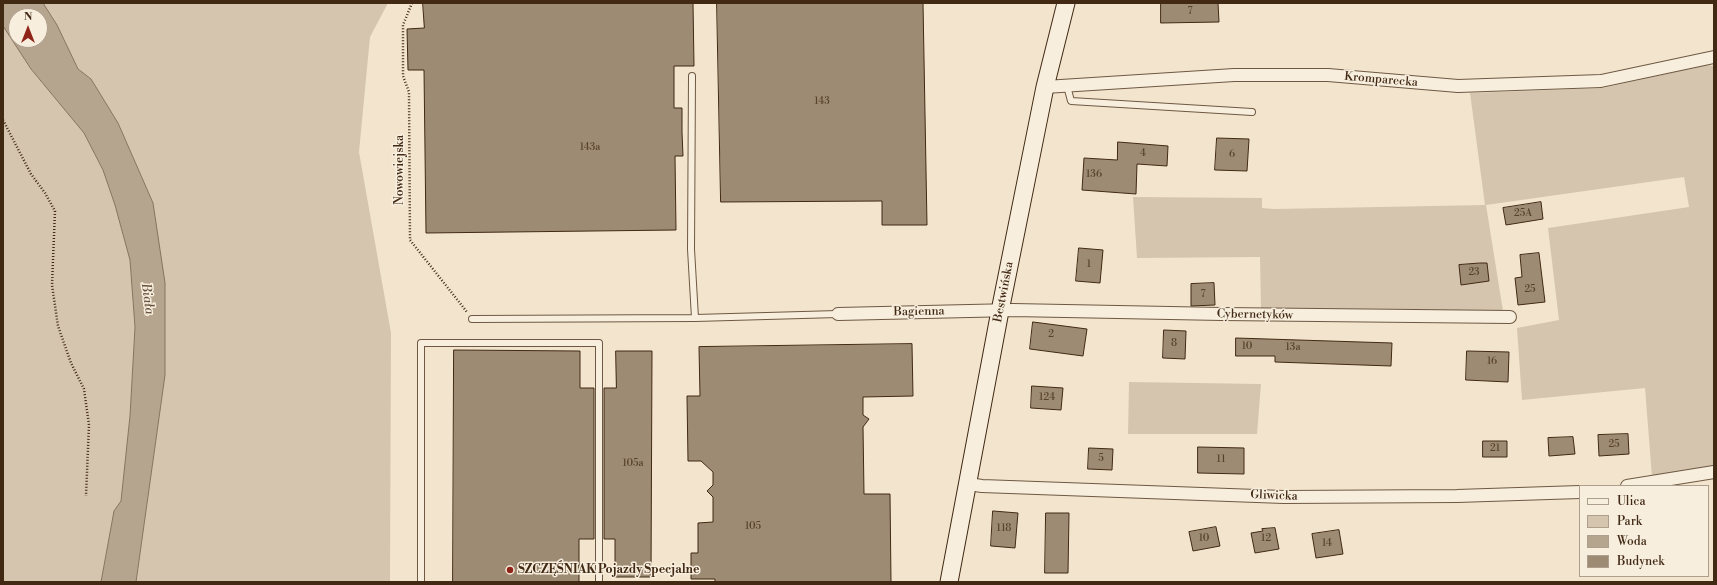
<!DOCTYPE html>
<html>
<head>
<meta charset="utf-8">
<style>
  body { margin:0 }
  #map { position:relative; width:1717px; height:585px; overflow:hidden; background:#f3e5cd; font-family:"Libre Bodoni",serif }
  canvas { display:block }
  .frame { position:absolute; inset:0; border:4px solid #412914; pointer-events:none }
  .legend { position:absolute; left:1579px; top:485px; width:130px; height:92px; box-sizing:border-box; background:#f7eede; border:1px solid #ae9f8d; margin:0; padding:5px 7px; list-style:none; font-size:12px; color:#412914 }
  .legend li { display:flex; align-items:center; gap:8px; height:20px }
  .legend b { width:20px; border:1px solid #ae9f8d }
  .north { position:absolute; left:8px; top:8px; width:40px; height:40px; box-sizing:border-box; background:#f7eede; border:1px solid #ae9f8d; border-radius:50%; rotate:0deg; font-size:11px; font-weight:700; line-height:16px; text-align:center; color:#412914 }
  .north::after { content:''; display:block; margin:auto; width:14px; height:18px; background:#8f2418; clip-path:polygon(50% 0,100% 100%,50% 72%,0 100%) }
</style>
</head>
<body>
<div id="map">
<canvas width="1717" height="585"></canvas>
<div class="frame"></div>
<ul class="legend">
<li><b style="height:5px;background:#f7eede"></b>Ulica</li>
<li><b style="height:11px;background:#d5c5ae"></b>Park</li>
<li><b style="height:11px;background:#b6a58e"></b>Woda</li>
<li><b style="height:11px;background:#9e8b74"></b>Budynek</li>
</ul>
<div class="north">N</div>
</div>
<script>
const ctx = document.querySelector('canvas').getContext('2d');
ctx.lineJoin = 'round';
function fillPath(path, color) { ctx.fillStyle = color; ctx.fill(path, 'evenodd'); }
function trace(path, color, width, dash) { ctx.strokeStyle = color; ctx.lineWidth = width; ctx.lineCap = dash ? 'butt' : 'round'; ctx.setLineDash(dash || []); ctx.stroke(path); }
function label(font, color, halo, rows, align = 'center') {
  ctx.font = font + ' "Libre Bodoni",serif'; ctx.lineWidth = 3; ctx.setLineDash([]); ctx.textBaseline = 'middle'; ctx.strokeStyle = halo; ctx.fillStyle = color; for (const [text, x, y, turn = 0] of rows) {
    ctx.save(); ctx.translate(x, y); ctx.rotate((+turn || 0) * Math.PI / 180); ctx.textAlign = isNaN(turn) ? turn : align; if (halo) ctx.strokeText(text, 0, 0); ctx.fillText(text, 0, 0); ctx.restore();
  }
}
const green = new Path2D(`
  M43 3H388L370 37 359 152 391 333 390 582H136L165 375 153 203 118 123 91 79 78 69 57 25Z
  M3 26 31 69 84 133 103 170 115 205 130 260 135 327 130 416 121 501 114 512 101 582H3Z
  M1706 65 1714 66V467L1652 477 1645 388 1522 400 1517 328 1559 320 1548 228 1689 207 1684 177 1486 205 1503 311 1261 310 1260 257 1137 258 1133 197 1262 198V208L1274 209 1485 205 1470 93 1603 88Z
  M1129 382 1261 384 1257 434H1128Z`);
const water = new Path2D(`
  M3 3H43L57 25 78 69 91 79 118 123 153 203 165 283V375L136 582H101L114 511 121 501 130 416 135 327 130 260 115 205 103 170 84 133 31 69 3 26ZM16 16H40V40H16Z`);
const building = new Path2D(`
  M423 3H693L694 66H674V108H682V132L683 156H675L676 230 426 233 424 70H408L407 29 424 28Z
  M717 3H923L927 225H882V201L721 202Z
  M1161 3H1218L1219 22 1161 23Z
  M1217 138 1249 139 1247 171 1215 170Z
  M1118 142 1168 146 1167 166 1137 164 1136 194 1082 190 1084 158 1117 160Z
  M1541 202 1543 219 1506 225 1503 208Z
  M1079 248 1103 250 1100 283 1076 281Z
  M1539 253 1545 302 1518 305 1515 278 1522 277 1520 255Z
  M1480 263H1487L1489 281 1461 285 1459 265Z
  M1214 283 1215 305 1191 306V284Z
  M1033 322 1087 329 1083 356 1030 349Z
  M1164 330 1186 331 1185 359 1163 358Z
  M1236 338 1392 343 1391 366 1275 362V356H1236Z
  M912 344 913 396 863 397V415L869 419 863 427 864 494H890L891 582H715V579H691V553H698V523L713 522V497L707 491 713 485V472L701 461H688L687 396H700L699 347Z
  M454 350 580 351V388H594V539H579V582H453Z
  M616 351H652L651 577H615V539H604V388H616Z
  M1467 351 1509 352 1508 382 1466 380Z
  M1032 386 1063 388 1061 410 1031 408Z
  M1628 434 1629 454 1599 456 1598 435Z
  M1573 437 1575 454 1549 456 1548 438Z
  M1483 441H1507V457H1483Z
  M1198 447 1244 448V474L1198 473Z
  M1089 448 1113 449 1112 470 1088 469Z
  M993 511 1018 513 1015 548 991 546Z
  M1046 513H1069L1068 573H1045Z
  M1216 527 1220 546 1193 551 1189 532Z
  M1275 528 1279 549 1255 553 1251 533 1263 531 1262 529Z
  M1339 530 1343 554 1316 558 1312 534Z`);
const path = new Path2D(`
  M412 3 403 25V76L409 92 410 240 467 312
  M3 120 31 174 45 193 55 211 52 285 58 326 71 363 84 389 89 425 86 496`);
const lane = new Path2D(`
  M692 76 691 249 695 318
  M1067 86 1071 101 1252 112
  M472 319 695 318 838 314
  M421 582V343H599V582`);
const street = new Path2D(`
  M1045 87 1234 75H1328L1458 86 1601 81 1714 57
  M838 314 1013 310 1222 314 1510 317
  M968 484 982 486 1284 497 1457 496 1580 492
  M1627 486 1714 472`);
const secondary = new Path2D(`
  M949 582 1000 311 1045 87 1066 3`);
const markers = [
  [510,570,4,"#8f2418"]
];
const numberNames = [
  ["7",1190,12],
  ["143",822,102],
  ["143a",590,148],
  ["4",1143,154],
  ["6",1232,155],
  ["136",1094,175],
  ["25A",1523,214],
  ["1",1089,265],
  ["23",1474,273],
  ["25",1530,290],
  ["7",1203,295],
  ["2",1051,335],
  ["8",1174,344],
  ["10",1247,347],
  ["13a",1293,348],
  ["16",1492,362],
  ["124",1047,398],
  ["25",1614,445],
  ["21",1495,449],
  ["5",1101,459],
  ["11",1221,460],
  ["105a",633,464],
  ["105",753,527],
  ["118",1004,529],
  ["10",1204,539],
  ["12",1266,539],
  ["14",1327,544]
];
const streetNames = [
  ["Kromparecka",1381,80,5],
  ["Nowowiejska",400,170,-90],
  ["Bestwińska",1004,292,-79],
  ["Bagienna",919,312,-1],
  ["Cybernetyków",1255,315,1],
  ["Gliwicka",1274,496,2]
];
const poiNames = [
  ["SZCZĘŚNIAK Pojazdy Specjalne",518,570]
];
const waterNames = [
  ["Biała",147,299,82]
];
fillPath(green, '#d5c5ae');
fillPath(water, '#b6a58e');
trace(water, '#87735d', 1);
fillPath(building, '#9e8b74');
trace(building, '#412914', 1);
trace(lane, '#6e5842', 8);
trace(street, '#6e5842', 14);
trace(secondary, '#412914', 19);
trace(path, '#412914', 2.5, [1, 2]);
trace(lane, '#f7eede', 6);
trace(street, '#f7eede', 12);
trace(secondary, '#f7eede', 17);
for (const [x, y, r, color] of markers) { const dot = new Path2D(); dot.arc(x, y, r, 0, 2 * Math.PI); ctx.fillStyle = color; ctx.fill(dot); trace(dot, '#f7eede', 1.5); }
label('10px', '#58422c', null, numberNames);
label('12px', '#412914', '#f7eede', streetNames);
label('bold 12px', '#412914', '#f7eede', poiNames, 'left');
label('italic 13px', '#644e39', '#f7eede', waterNames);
</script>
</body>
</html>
